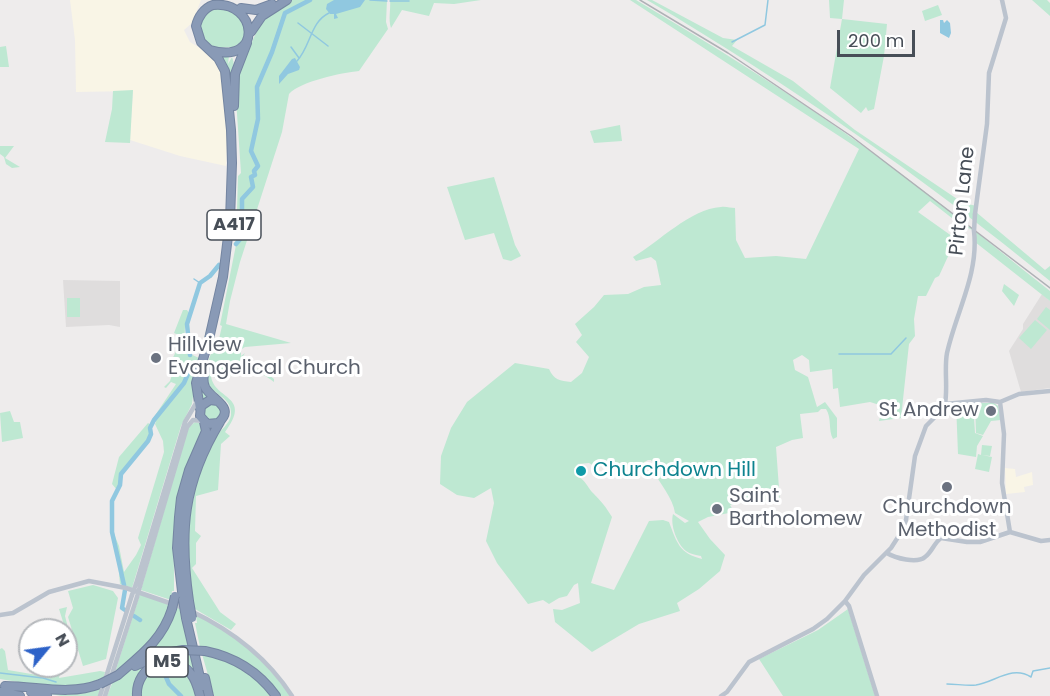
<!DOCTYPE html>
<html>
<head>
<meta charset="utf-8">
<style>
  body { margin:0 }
  #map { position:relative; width:1050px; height:696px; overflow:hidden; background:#eeecec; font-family:Poppins,sans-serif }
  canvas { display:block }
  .north { position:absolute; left:18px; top:618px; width:60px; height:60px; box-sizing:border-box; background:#fff; border:2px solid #b5b8bc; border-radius:50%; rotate:61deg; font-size:16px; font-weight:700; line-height:24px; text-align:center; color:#474e57 }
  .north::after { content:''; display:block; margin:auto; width:21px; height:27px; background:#2d62c8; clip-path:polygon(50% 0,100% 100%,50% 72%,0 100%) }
  .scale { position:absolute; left:837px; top:30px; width:78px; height:27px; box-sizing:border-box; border:3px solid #474e57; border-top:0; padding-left:8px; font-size:18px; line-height:21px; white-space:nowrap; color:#474e57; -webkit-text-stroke:4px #fff; paint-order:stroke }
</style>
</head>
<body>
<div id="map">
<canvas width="1050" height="696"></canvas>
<div class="north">N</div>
<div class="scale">200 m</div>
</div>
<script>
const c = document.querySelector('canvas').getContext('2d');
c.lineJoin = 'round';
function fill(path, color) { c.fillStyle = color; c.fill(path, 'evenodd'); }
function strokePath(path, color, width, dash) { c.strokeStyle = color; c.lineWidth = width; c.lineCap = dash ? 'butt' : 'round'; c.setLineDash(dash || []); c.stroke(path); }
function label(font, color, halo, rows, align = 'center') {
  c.font = font + ' Poppins,sans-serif'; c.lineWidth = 6; c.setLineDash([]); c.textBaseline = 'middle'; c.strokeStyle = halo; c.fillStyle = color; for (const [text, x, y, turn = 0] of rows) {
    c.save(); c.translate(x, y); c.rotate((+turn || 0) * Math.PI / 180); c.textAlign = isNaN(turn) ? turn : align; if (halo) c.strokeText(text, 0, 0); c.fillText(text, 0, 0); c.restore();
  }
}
const commercial = new Path2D(`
  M 70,0 L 201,0 L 192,23 L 184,30 L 190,42 L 206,52 L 221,66 L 228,127 L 226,166 L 180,156 L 130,140 L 133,91 L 76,92 L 75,40 Z
  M 1005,468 L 1015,469 L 1016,477 L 1032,472 L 1033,485 L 1024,487 L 1025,492 L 1006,494 Z`);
const education = new Path2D(`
  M 63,280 L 120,281 L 120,327 L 109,325 L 66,327 Z
  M 1042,294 L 1050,301 L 1050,388 L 1021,392 L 1009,351 L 1023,329 L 1023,324 Z`);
const green = new Path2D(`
  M 292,0 L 387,0 L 386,22 L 388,29 L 359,71 C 341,73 301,81 289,94 L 282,132 L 240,262 L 230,301 L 226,324 L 291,343 L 245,347 L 237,352 L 241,352 L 241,356 L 245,353 L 238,364 C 253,366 262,369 274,379 L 274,382 C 262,373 253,367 238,368 C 232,379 221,381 211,376 C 214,400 253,395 225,432 L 230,436 L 221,444 L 218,490 L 196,496 L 195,531 L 201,536 L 196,543 L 196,564 L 192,568 L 220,612 L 236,624 L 231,630 L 195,609 L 193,603 L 191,603 C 187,558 182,508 200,466 C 204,456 210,445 215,438 C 220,430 230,424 231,415 C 233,394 205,395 205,374 C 206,364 213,349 217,339 L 219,339 L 222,326 L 220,325 L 236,245 L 238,176 L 241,173 L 236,99 L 237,77 L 244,58 L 260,25 L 268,16 Z
  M 390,0 L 481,0 L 454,4 L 434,3 L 429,16 L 402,10 L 391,28 C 388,19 391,9 390,0 Z
  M 630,0 L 636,0 C 712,45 787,91 859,143 C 924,189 987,241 1050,291 L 1050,301 L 975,242 L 974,231 L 957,222 L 930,201 L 918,212 L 956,239 L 939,276 L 935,278 L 926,296 L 918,296 L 914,319 L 915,336 L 909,344 L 901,418 L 879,421 L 883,406 L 870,402 L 840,407 L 838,388 L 833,389 L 832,369 L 810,372 L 809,360 L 802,355 L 793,360 L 795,370 L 808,377 L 817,407 L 825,402 L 837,418 L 837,437 L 833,439 C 828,430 832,418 826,409 L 821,409 L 818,412 L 800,414 L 803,438 L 792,440 L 776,447 L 780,502 L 751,500 L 730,505 L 734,512 L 708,517 L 698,522 L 710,539 L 725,555 L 720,571 L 699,589 L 677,603 L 680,611 L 639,624 L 592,652 L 555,622 L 553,609 L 562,610 L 580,603 L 578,583 L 574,585 L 567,596 L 559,598 L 549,604 L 543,600 L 528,604 L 497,563 L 486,541 L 494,503 L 491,488 L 474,498 L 457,495 L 440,484 L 441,456 L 451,428 L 467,402 L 515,363 L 549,369 C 554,380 560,381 571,382 L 582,373 L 589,357 L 576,342 L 582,335 L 575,324 L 594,307 L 604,295 L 628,294 L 644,287 L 661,285 L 656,261 L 651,257 L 636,261 L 633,257 C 659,242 690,209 721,207 C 725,206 731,208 735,208 L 736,240 L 745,258 L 776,256 L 806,259 L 859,149 ZM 648,460 L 651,460 L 657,467 L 652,469 C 660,484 673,498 675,513 L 689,521 L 685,523 L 673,514 C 670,525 677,544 686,551 C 690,554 696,555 701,556 L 702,559 C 679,553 677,543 669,522 L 663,520 L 649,521 L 614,590 L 591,583 L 612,517 C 606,507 601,501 593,493 C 585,484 587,481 575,475 L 574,469 L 578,464 L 589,463 L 596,467 L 609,466 L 627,472 Z
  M 647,0 L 652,0 L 723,38 L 737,40 L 732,46 L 793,81 L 855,130 L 963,203 L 977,206 L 976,212 L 1045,270 L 1050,266 L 1050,281 C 923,177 789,84 647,0 Z
  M 829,0 L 844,0 L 842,19 L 887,24 L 884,56 L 874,109 L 868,111 L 866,107 L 861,113 L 830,88 L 842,19 L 830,18 Z
  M 1032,0 L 1047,0 L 1050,3 L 1050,16 Z
  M 938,5 L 942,15 L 925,21 L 922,11 Z
  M 227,7 L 247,22 L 243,42 L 233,47 L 213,48 C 201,39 193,17 212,9 C 217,8 222,8 227,7 Z
  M 6,46 L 9,67 L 0,67 L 0,47 Z
  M 220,55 L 229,56 L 228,64 L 232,57 C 237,69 231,81 232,93 C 235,140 239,189 231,236 C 224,283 212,330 202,376 L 203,390 L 208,397 L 201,401 L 198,387 L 228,251 L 231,101 L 228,68 Z
  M 133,90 L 130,143 L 105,142 L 112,109 L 113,91 Z
  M 620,125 L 622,141 L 594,143 L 590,131 Z
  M 0,146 L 14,146 L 5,158 L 20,167 L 12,168 L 6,164 L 4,157 L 0,154 Z
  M 494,177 L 515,245 L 521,256 L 511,261 L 503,259 L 494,233 L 465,240 L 447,187 Z
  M 1004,284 L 1019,295 L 1014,306 L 1002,291 Z
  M 67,298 L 80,298 L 80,317 L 67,317 Z
  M 1046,307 L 1050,310 L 1050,330 L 1037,319 Z
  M 183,310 L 187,310 L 189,313 L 185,326 L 184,351 L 199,358 L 207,327 L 209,328 L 196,373 L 192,404 L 181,426 L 132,588 L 120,584 L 118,563 L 110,529 L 112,529 L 119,546 L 124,572 L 136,555 L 141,545 L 138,538 L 164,452 L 163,441 L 155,424 L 156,422 L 152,420 L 176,384 L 171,382 L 166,388 L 164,387 L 170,381 L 174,369 L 169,366 L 177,349 L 182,350 L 183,340 L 181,336 L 174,333 Z
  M 1035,320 L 1047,330 L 1031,349 L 1019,338 Z
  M 208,403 L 217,404 L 221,411 L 219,419 L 211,422 L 204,418 L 203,410 Z
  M 956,403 L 973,403 L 975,433 L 983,436 L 977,446 L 976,457 L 958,454 Z
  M 975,403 L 994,403 L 998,406 L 1001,420 L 991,421 L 983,435 L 976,433 Z
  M 10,411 L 14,422 L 20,422 L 23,438 L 2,442 L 0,413 Z
  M 195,422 L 202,424 L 203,429 C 195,449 185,469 180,490 C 170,522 175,558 174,591 L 172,591 L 171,600 L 141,590 L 188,428 Z
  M 148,423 L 151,425 L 151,434 L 148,441 L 121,474 L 117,490 L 112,484 L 119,457 Z
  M 982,445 L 992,446 L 990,456 L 982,455 L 992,457 L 989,472 L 975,469 L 978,454 L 981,455 Z
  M 93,585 L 113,591 L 118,598 L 106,659 L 83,666 L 68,617 L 73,608 L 68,591 Z
  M 140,594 L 170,604 C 162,634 142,656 115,672 Z
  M 175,606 L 181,608 L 190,647 L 141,660 Z
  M 67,607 L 65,616 L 76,659 L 66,662 L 66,630 L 58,630 L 65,628 L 59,609 Z
  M 848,609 L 875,696 L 783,696 L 759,659 L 818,630 Z
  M 196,615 C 235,633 266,661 290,696 L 279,696 L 236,657 L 224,652 L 200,647 L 195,623 L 197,623 Z
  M 2,648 L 5,651 L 8,670 L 43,676 L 44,666 L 62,666 L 59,678 L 100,671 L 105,672 L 104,677 C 71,693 36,685 0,679 L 0,649 Z
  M 174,653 L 191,653 L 201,696 L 181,663 L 148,666 L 136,696 L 107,696 L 113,681 L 143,663 Z
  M 202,654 L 216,655 L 252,674 L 273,696 L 214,696 Z
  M 165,664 C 186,668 190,676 197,696 L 139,696 C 140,677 148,671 165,664 Z
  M 101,687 L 98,696 L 61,696 L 51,694 L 82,693 Z`);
const water = new Path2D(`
  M 334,0 L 365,0 L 360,7 L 336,14 L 338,18 L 334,19 L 334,14 L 330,14 L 326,9 L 327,4 Z
  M 940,20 L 943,20 L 944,23 L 947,20 L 950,23 L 951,33 L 949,38 L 940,33 Z
  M 295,58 L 300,67 L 299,70 L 288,74 L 279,84 L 279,76 L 292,59 Z`);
const stream = new Path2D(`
  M 370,0 L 387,1
  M 390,1 L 409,1
  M 298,23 L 328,46
  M 732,42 L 765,25 L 768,0
  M 291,47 L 299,58
  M 297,61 C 311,46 310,22 329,13
  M 194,279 L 200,283
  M 839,354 L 891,354 L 906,338
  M 0,673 L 43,678 L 56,682
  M 947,684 C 956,684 967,686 976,685 C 995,682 1012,665 1031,677 L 1033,671 L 1050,668`);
const river = new Path2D(`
  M 236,244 L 242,237 L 242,199 L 253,187 L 251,177 L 255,175 L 254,171 L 258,166 L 251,151 L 258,119 L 257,87 L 272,52 L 285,13 L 310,0
  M 190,355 L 187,324 L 200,283 L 210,276 L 219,265
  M 124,585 L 112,532 L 112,501 L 120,485 L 121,474 L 148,441 L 151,434 L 150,428 L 154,420 L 184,383 L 190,369
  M 125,610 L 122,608 L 125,590
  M 134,616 L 140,620
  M 166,677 L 169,684 L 181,696`);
const secondary = new Path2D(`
  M 975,214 L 987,124 L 989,73 L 1006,18 L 1002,0
  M 1000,402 L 1004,434 L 1002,483 L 1010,532
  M 945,404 L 986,400 L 1000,402 L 1019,394 L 1050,391
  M 1010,532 L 1041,541 L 1050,540
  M 887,553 C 895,558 917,564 925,557 C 932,552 934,543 941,538 L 967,542 L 980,542 L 1010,532
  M 136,584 L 185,422 L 198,400
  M 140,586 L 187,427 L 193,420 L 203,421
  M 845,601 L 849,606 L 877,696
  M 191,611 C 233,631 267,657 292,696
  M 0,615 L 13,613 L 49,592 L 89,581 L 126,588 L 184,608
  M 100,696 L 132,595
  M 105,696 L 137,597
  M 721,696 L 727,692 L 749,662 L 813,629 L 827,619 L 845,601 L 864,575 L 891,548 L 900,534 L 906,520 L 915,456 L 926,426 L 943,409 L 945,404 C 948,387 944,369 947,353 C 956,312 979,274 974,231`);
const highway = new Path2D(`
  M 241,8 L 256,10 L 272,4
  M 251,32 L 262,16 L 287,0
  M 234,106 L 235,74 L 247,43
  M 206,367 C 204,374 202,380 205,387 C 211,400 237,407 218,423 L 207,424 L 200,416 L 201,406 L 210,400 L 218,401
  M 200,409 L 196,383 L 209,339 L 223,277 L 230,220 L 232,163 L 231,130 L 225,71 L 218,58 L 201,42 L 196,26 C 198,17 204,8 213,5 C 258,0 264,66 210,50
  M 183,600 L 177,548 L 179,517 L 181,498 L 189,470 L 206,431 L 204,422
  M 189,601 C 179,532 183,483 220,422
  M 186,618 L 202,686
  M 205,651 C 235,657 258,671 276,696
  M 135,666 L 161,654 L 183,650
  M 118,675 C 141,655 162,640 172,609
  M 205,678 L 209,696
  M 5,686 C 38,686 68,696 100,684
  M 0,692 L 20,696
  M 31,692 L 47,696
  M 137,696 C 135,666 172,648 191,674 C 196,680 198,688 200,696`);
const rail = new Path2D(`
  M 640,0 L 728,53 L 851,136 L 1050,288`);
const secondaryBridge = new Path2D(`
  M 974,231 L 975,214
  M 132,595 L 136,584
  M 137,597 L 140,586`);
const highwayBridge = new Path2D(`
  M 183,600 L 186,618
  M 189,601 L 192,618
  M 172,609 L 175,596
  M 183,650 L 205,651
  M 100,684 L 118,675`);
const markers = [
  [156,358,6,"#6b7280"],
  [991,411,6,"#6b7280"],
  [581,471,6,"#0f9aa8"],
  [947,487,6,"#6b7280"],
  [717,509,6,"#6b7280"]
];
const shields = [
  [234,225,54],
  [167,662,42]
];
const shieldNames = [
  ["A417",234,225],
  ["M5",167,662]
];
const streetNames = [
  ["Pirton Lane",963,201,-84]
];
const worshipNames = [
  ["Hillview",168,346],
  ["Evangelical Church",168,369],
  ["St Andrew",979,411,"right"],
  ["Saint",729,497],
  ["Bartholomew",729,520],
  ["Churchdown",947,508,"center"],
  ["Methodist",947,531,"center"]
];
const cultureNames = [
  ["Churchdown Hill",593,471]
];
fill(commercial, '#f9f5e6');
fill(education, '#dfdddd');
fill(green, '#bee8d2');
fill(water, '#90c8e0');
strokePath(stream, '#90c8e0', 1.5);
strokePath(river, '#90c8e0', 4.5);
strokePath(highway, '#7485a1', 10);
strokePath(secondary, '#bbc3ce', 4.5);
strokePath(highway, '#899ab6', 8);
strokePath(rail, '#afb1b6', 1.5);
strokePath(highwayBridge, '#7485a1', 10, []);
strokePath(secondaryBridge, '#bbc3ce', 4.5);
strokePath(highwayBridge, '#899ab6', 8);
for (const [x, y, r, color] of markers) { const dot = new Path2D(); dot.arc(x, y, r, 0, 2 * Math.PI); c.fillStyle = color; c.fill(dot); strokePath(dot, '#fff', 2); }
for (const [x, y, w] of shields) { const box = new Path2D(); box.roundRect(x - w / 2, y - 15, w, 30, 4.5); c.fillStyle = '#fff'; c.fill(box); strokePath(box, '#474e57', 1.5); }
label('bold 18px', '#474e57', null, shieldNames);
label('20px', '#474e57', '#fff', streetNames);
label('20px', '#5b616d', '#fff', worshipNames, 'left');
label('20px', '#0d838f', '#fff', cultureNames, 'left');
</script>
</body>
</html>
